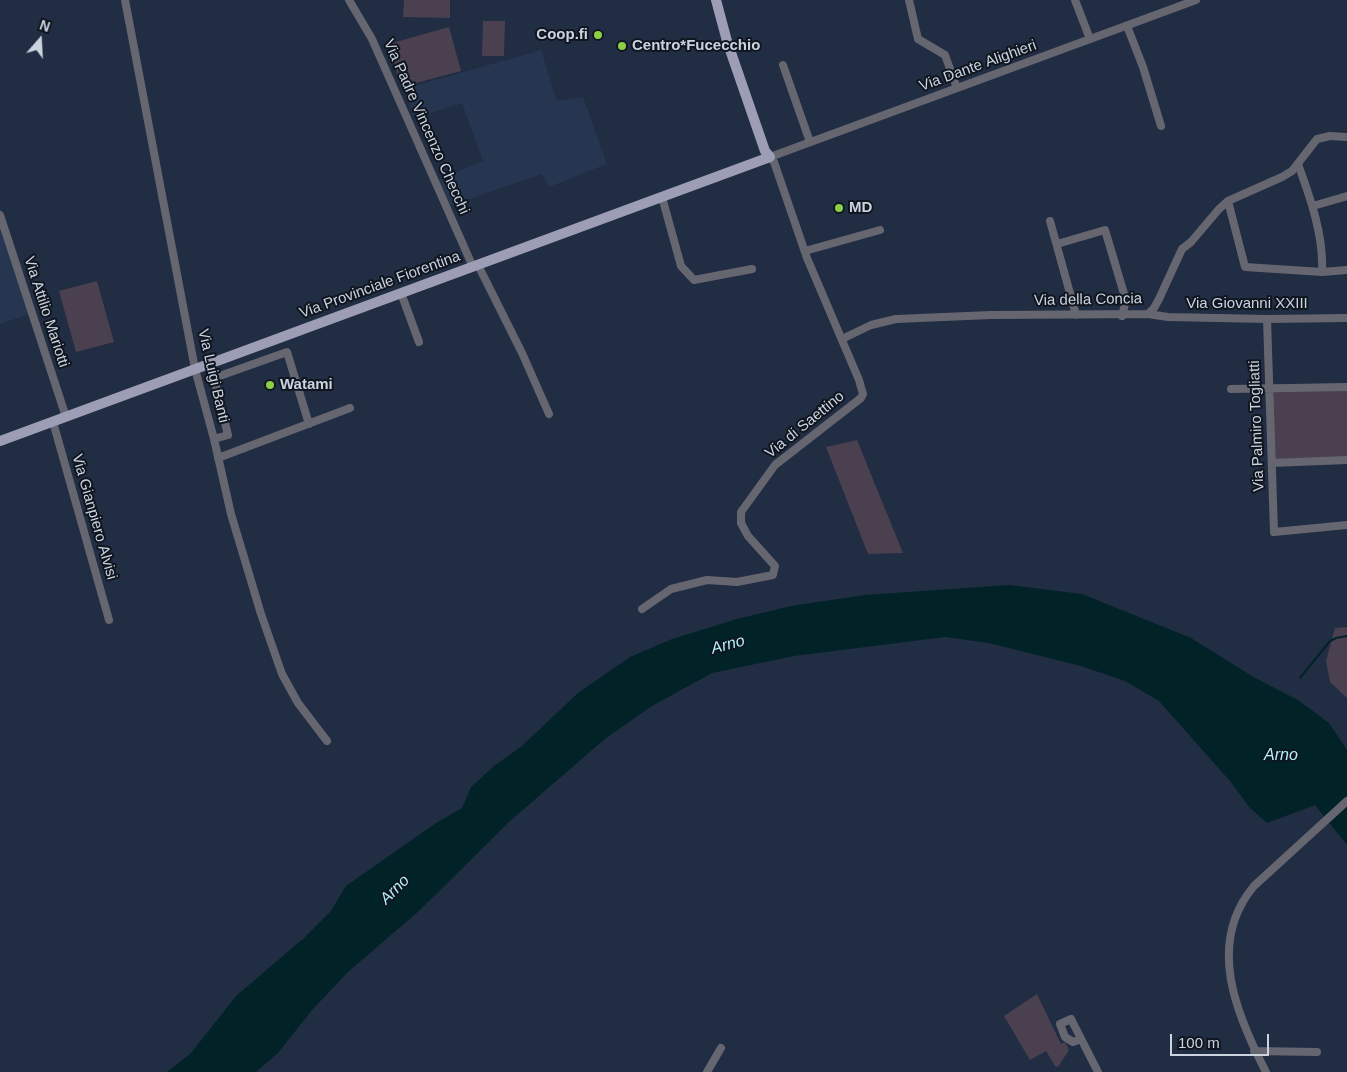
<!DOCTYPE html>
<html>
<head>
<meta charset="utf-8">
<style>
  body { margin:0 }
  #map { position:relative; width:1347px; height:1072px; overflow:hidden; background:#212d42; font-family:Helvetica,sans-serif }
  canvas { display:block }
  .north { position:absolute; left:15px; top:15px; width:50px; height:50px; -webkit-text-stroke:4px #10161f; paint-order:stroke; rotate:19deg; font-size:14px; font-weight:700; line-height:20px; text-align:center; color:#cbd3e0 }
  .north::after { content:''; display:block; margin:auto; width:18px; height:22px; background:#cbd3e0; clip-path:polygon(50% 0,100% 100%,50% 72%,0 100%) }
  .scale { position:absolute; left:1170px; top:1034px; width:99px; height:22px; box-sizing:border-box; border:2px solid #cbd3e0; border-top:0; padding-left:6px; font-size:15px; line-height:18px; white-space:nowrap; color:#cbd3e0; -webkit-text-stroke:4px #10161f; paint-order:stroke }
</style>
</head>
<body>
<div id="map">
<canvas width="1347" height="1072"></canvas>
<div class="north">N</div>
<div class="scale">100 m</div>
</div>
<script>
const c = document.querySelector('canvas').getContext('2d');
c.lineJoin = 'round';
function fill(path, color) { c.fillStyle = color; c.fill(path, 'evenodd'); }
function strokePath(path, color, width, dash) { c.strokeStyle = color; c.lineWidth = width; c.lineCap = dash ? 'butt' : 'round'; c.setLineDash(dash || []); c.stroke(path); }
function label(font, color, halo, rows, align = 'center') {
  c.font = font + ' Helvetica,sans-serif'; c.lineWidth = 4; c.setLineDash([]); c.textBaseline = 'middle'; c.strokeStyle = halo; c.fillStyle = color; for (const [text, x, y, turn = 0] of rows) {
    c.save(); c.translate(x, y); c.rotate((+turn || 0) * Math.PI / 180); c.textAlign = isNaN(turn) ? turn : align; if (halo) c.strokeText(text, 0, 0); c.fillText(text, 0, 0); c.restore();
  }
}
const built = new Path2D(`
  M 541,50 L 557,101 L 583,97 L 607,164 L 549,187 L 542,174 L 446,207 L 435,181 L 483,161 L 462,103 L 415,118 L 404,89 Z
  M 0,206 L 35,312 L 0,324 Z`);
const green = new Path2D(`
  M 404,0 L 450,0 L 450,18 L 403,17 Z
  M 483,21 L 505,21 L 504,56 L 482,56 Z
  M 449,27 L 461,71 L 401,87 L 389,44 Z
  M 97,281 L 114,342 L 76,352 L 59,291 Z
  M 1347,387 L 1347,460 L 1272,463 L 1270,388 Z
  M 857,440 L 903,553 L 868,554 L 826,447 Z
  M 1347,627 L 1347,698 L 1330,682 L 1326,661 L 1335,628 Z
  M 1037,994 L 1061,1044 L 1065,1042 L 1069,1050 L 1058,1067 L 1055,1066 L 1046,1051 L 1030,1060 L 1004,1016 Z`);
const water = new Path2D(`
  M 1009,585 L 1082,594 L 1191,638 L 1255,678 L 1298,700 L 1329,723 L 1347,750 L 1347,845 L 1315,805 L 1267,823 L 1250,808 L 1230,781 L 1159,701 L 1125,681 L 1081,666 L 989,643 L 945,637 L 794,656 L 712,673 L 652,706 L 606,738 L 510,821 L 420,910 L 348,972 L 312,1010 L 278,1053 L 256,1072 L 167,1072 L 191,1053 L 236,996 L 304,938 L 331,911 L 346,886 L 436,823 L 462,808 L 471,787 L 494,766 L 522,746 L 578,693 L 630,657 L 672,639 L 737,619 L 791,606 L 865,595 Z`);
const stream = new Path2D(`
  M 1300,678 L 1330,641 L 1336,638 L 1347,636`);
const minor = new Path2D(`
  M 125,0 L 195,369 L 214,439 L 231,514 L 261,614 L 282,674 L 298,703 L 327,741
  M 349,0 L 372,39 L 473,267
  M 909,0 L 918,39 L 945,55 L 957,88
  M 1075,0 L 1090,39
  M 1127,26 L 1143,67 L 1161,126
  M 783,65 L 810,142
  M 1298,164 C 1310,197 1324,236 1322,272
  M 662,197 L 681,266 L 694,280 L 752,269
  M 1228,201 L 1245,267 L 1322,272 L 1347,270
  M 1313,206 L 1347,196
  M 0,215 L 66,417
  M 1050,221 L 1076,315
  M 1057,244 L 1105,230 L 1125,297 L 1125,304 L 1122,316
  M 805,251 L 880,230
  M 478,265 L 522,353 L 549,414
  M 401,293 L 419,342
  M 1148,314 L 1154,308 L 1159,299 L 1182,249 L 1191,242 L 1219,209 L 1228,201 L 1282,177 L 1292,171 L 1317,139 L 1330,136 L 1347,137
  M 1267,319 L 1274,532 L 1347,525
  M 842,339 L 871,325 L 896,319 L 991,315 L 1148,314 L 1168,317 L 1267,319 L 1347,318
  M 1231,389 L 1347,387
  M 53,422 L 109,620
  M 214,439 L 228,435 L 214,378 L 287,352 L 309,424
  M 218,458 L 350,408
  M 1272,463 L 1347,460
  M 642,609 L 671,589 L 707,580 L 737,582 L 773,575 L 775,566 L 748,536 L 741,523 L 741,512 L 775,465 L 861,398 L 863,394 L 859,380 L 807,258 L 774,162 L 770,157 L 1196,0
  M 1081,1039 L 1073,1042 L 1065,1037 L 1060,1024 L 1071,1019 L 1098,1072
  M 1254,1051 L 1317,1052
  M 707,1072 L 721,1048
  M 1266,1072 C 1236,1014 1206,943 1254,886 L 1347,801`);
const major = new Path2D(`
  M 0,441 L 770,157 L 765,151 L 727,41 L 716,0`);
const markers = [
  [598,35,5,"#8cce45"],
  [622,46,5,"#8cce45"],
  [839,208,5,"#8cce45"],
  [270,385,5,"#8cce45"]
];
const poiNames = [
  ["Coop.fi",588,35,"right"],
  ["Centro*Fucecchio",632,46],
  ["MD",849,208],
  ["Watami",280,385]
];
const streetNames = [
  ["Via Dante Alighieri",978,66,-20],
  ["Via Padre Vincenzo Checchi",426,127,66],
  ["Via Provinciale Fiorentina",380,285,-20],
  ["Via della Concia",1088,300,-1],
  ["Via Giovanni XXIII",1247,304],
  ["Via Attilio Mariotti",46,312,72],
  ["Via Luigi Banti",213,376,77],
  ["Via di Saettino",805,425,-39],
  ["Via Palmiro Togliatti",1257,426,-92],
  ["Via Gianpiero Alvisi",94,517,74]
];
const waterNames = [
  ["Arno",728,645,-15],
  ["Arno",1281,756],
  ["Arno",395,890,-45]
];
fill(built, '#263650');
fill(green, '#4a4050');
fill(water, '#012328');
strokePath(stream, '#012328', 2);
strokePath(minor, '#666671', 8);
strokePath(major, '#9d9db5', 10);
for (const [x, y, r, color] of markers) { const dot = new Path2D(); dot.arc(x, y, r, 0, 2 * Math.PI); c.fillStyle = color; c.fill(dot); strokePath(dot, '#10161f', 2); }
label('bold 15px', '#cbd3e0', '#10161f', poiNames, 'left');
label('15px', '#cbd3e0', '#10161f', streetNames);
label('italic 16px', '#b2f0fa', '#10161f', waterNames);
</script>
</body>
</html>
